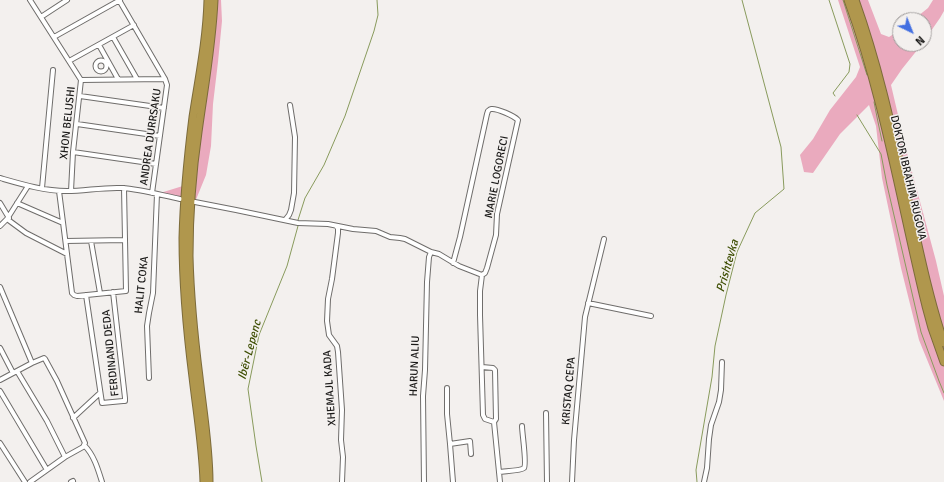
<!DOCTYPE html>
<html>
<head>
<meta charset="utf-8">
<style>
  body { margin:0 }
  #map { position:relative; width:944px; height:482px; overflow:hidden; background:#f3f0ee; font-family:Signika,sans-serif }
  canvas { display:block }
  .north { position:absolute; left:892px; top:12px; width:40px; height:40px; box-sizing:border-box; background:#f3f0ee; border:1px solid #9d9a99; border-radius:50%; rotate:137deg; font-size:11px; font-weight:700; line-height:16px; text-align:center; color:#1b1a19 }
  .north::after { content:''; display:block; margin:auto; width:14px; height:18px; background:#436fe1; clip-path:polygon(50% 0,100% 100%,50% 72%,0 100%) }
</style>
</head>
<body>
<div id="map">
<canvas width="944" height="482"></canvas>
<div class="north">N</div>
</div>
<script>
const c = document.querySelector('canvas').getContext('2d');
c.lineJoin = 'round';
function fill(path, color) { c.fillStyle = color; c.fill(path, 'evenodd'); }
function strokePath(path, color, width, dash) { c.strokeStyle = color; c.lineWidth = width; c.lineCap = dash ? 'butt' : 'round'; c.setLineDash(dash || []); c.stroke(path); }
function label(font, color, halo, rows, align = 'center') {
  c.font = font + ' Signika,sans-serif'; c.lineWidth = 3; c.setLineDash([]); c.textBaseline = 'middle'; c.strokeStyle = halo; c.fillStyle = color; for (const [text, x, y, turn = 0] of rows) {
    c.save(); c.translate(x, y); c.rotate((+turn || 0) * Math.PI / 180); c.textAlign = isNaN(turn) ? turn : align; if (halo) c.strokeText(text, 0, 0); c.fillText(text, 0, 0); c.restore();
  }
}
const green = new Path2D(`
  M 208,0 L 221,0 L 222,21 L 218,62 L 213,104 L 211,146 L 206,175 L 195,202 L 157,194 L 186,185 Z
  M 838,0 L 868,0 L 881,34 L 889,37 L 900,30 L 900,44 L 922,44 L 902,69 L 891,85 L 907,153 L 936,261 L 944,296 L 944,401 L 919,340 L 901,268 L 882,178 L 876,126 L 869,105 L 840,134 L 813,173 L 804,172 L 800,155 L 813,139 L 830,110 L 856,77 L 860,67 Z
  M 933,0 L 944,0 L 944,11 L 940,18 L 924,41 L 924,20 L 913,20 L 928,8 Z`);
const stream = new Path2D(`
  M 829,0 L 850,64 L 849,72 L 833,93 L 835,96
  M 843,0 L 867,75
  M 874,102 L 878,122 L 882,141
  M 857,115 L 881,154 L 887,185 L 921,332 L 939,381 L 944,393
  M 298,220 L 305,198 L 324,165 L 345,116 L 374,31 L 378,15 L 377,0
  M 262,482 L 256,446 L 248,389 L 259,335 L 287,266 L 298,226
  M 697,482 L 696,470 L 712,377 L 715,346 L 726,295 L 737,252 L 755,213 L 784,189 L 781,147 L 742,0`);
const street = new Path2D(`
  M 30,0 L 81,80 L 73,152 L 71,191
  M 119,0 L 165,79 L 167,85 L 152,193
  M 41,17 L 67,0
  M 54,37 L 120,0
  M 113,37 L 137,79
  M 99,45 L 118,79
  M95.5 66a5.5 5.5 0 1 1 11 0a5.5 5.5 0 1 1-11 0Z
  M 69,61 L 134,25
  M 81,80 L 165,79
  M 80,96 L 164,108
  M 77,124 L 160,136
  M 73,152 L 156,164
  M 0,178 C 21,184 44,191 67,191 C 85,191 103,187 122,188 C 140,189 161,195 180,199
  M 42,188 L 53,70
  M 59,191 L 72,293 L 74,295 L 77,296 L 126,291 L 124,188
  M 195,202 L 236,210 L 298,223 L 328,224 L 353,229 L 376,231 L 390,237 L 400,238 L 405,239 L 431,252 L 439,254 L 459,266 L 482,275
  M 0,203 L 9,218
  M 17,203 L 63,223
  M 7,219 L 26,233 L 67,254
  M 285,220 L 289,215 L 291,210 L 294,193 L 295,137 L 290,105
  M 0,226 L 7,219 L 28,186
  M 336,226 L 338,228 L 338,233 L 332,279 L 328,299 L 327,321 L 329,335 L 337,346 L 338,352 L 342,410 L 341,440 L 343,457 L 342,482
  M 66,241 L 125,240
  M 91,241 L 100,293
  M 453,263 L 460,237 L 487,114 L 488,111 C 489,110 490,109 491,109 C 497,108 514,116 518,120 L 497,214 L 496,235 L 487,268 L 485,273 L 482,275 L 480,291 L 480,315 L 483,415 L 485,419 L 494,422
  M 0,287 L 32,363
  M 86,295 L 102,403 L 123,401 L 125,401 L 125,398 L 113,292
  M 588,303 L 651,316
  M 0,348 L 13,373
  M 482,367 L 493,368 L 495,370 L 496,419 L 494,422 L 500,482
  M 17,371 L 47,421 L 65,457
  M 149,378 L 147,326 L 149,313 L 153,293 L 157,194
  M 0,380 L 32,363 L 44,358 L 45,359 L 57,381 L 85,443 L 83,447 L 65,457 L 30,482
  M 447,388 L 447,414 L 450,444
  M 0,391 L 47,470
  M 546,413 L 547,482
  M 73,418 L 100,393
  M 0,443 L 25,482
  M 84,445 C 94,455 98,469 102,482
  M 499,472 C 504,471 521,471 524,468 C 527,464 522,433 522,426
  M 71,482 L 73,481
  M 424,482 L 423,396 L 425,370 L 427,282 L 429,257 L 431,252
  M 453,482 L 450,444 L 470,441 L 471,454
  M 572,482 L 574,440 L 585,317 L 604,239
  M 704,482 L 707,468 L 709,439 L 711,425 L 719,402 L 721,390 L 722,362`);
const highway = new Path2D(`
  M 848,0 C 884,99 901,204 926,306 L 932,328 L 944,362
  M 855,0 C 877,61 891,124 905,187 C 917,239 927,292 944,343
  M 204,482 C 203,447 197,412 193,377 C 187,330 183,284 183,238 C 184,197 188,157 193,117 C 199,78 207,39 208,0
  M 209,482 C 209,447 203,412 199,377 C 194,337 190,296 189,256 C 189,215 192,173 198,132 C 204,88 212,45 214,0`);
const streetNames = [
  ["XHON BELUSHI",68,123,-84],
  ["ANDREA DURRSAKU",151,137,-82],
  ["MARIE LOGORECI",497,177,-79],
  ["DOKTOR IBRAHIM RUGOVA",908,178,77],
  ["HALIT COKA",142,285,-84],
  ["FERDINAND DEDA",111,353,-96],
  ["HARUN ALIU",415,366,-88],
  ["XHEMAJL KADA",330,388,-94],
  ["KRISTAQ CEPA",569,391,-85]
];
const waterNames = [
  ["Prishtevka",728,266,-74],
  ["Ibër-Lepenc",250,350,-75]
];
fill(green, '#eaaabe');
strokePath(stream, '#889a5c', 1);
strokePath(street, '#6f6d6b', 6);
strokePath(highway, '#7c6b3b', 9);
strokePath(street, '#fff', 4);
strokePath(highway, '#b0974d', 7);
label('11px', '#1b1a19', '#f3f0ee', streetNames);
label('italic 12px', '#3e4e03', '#f3f0ee', waterNames);
</script>
</body>
</html>
